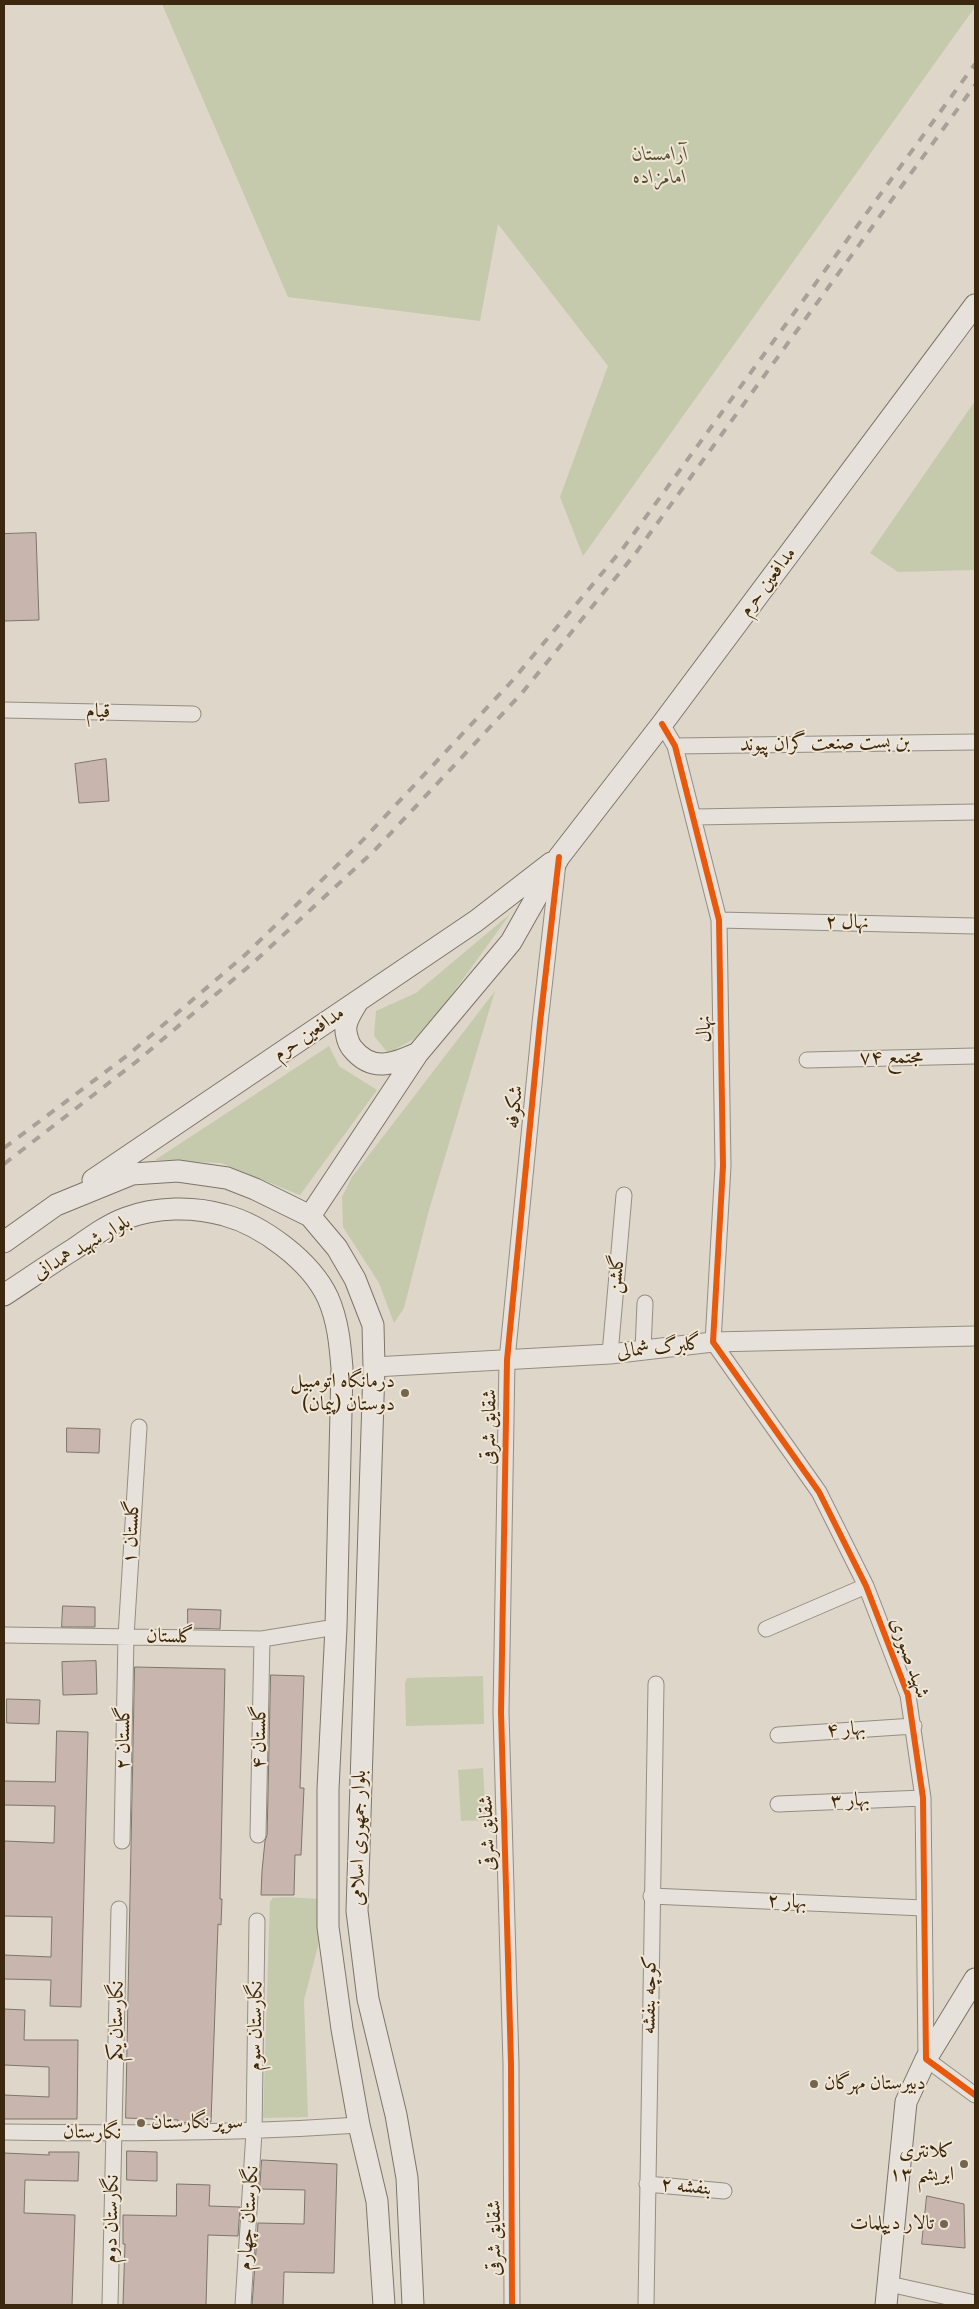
<!DOCTYPE html>
<html>
<head>
<meta charset="utf-8">
<style>
  body { margin:0 }
  #map { position:relative; width:979px; height:2309px; overflow:hidden; background:#ded6c8; font-family:"Gentium Book Plus",serif }
  canvas { display:block }
  .frame { position:absolute; inset:0; border:5px solid #3b280e; pointer-events:none }
</style>
</head>
<body>
<div id="map">
<canvas width="979" height="2309"></canvas>
<div class="frame"></div>
</div>
<script>
const c = document.querySelector('canvas').getContext('2d');
c.lineJoin = 'round';
function fill(path, color) { c.fillStyle = color; c.fill(path, 'evenodd'); }
function strokePath(path, color, width, dash) { c.strokeStyle = color; c.lineWidth = width; c.lineCap = dash ? 'butt' : 'round'; c.setLineDash(dash || []); c.stroke(path); }
function label(font, color, halo, rows, align = 'center') {
  c.font = font + ' "Gentium Book Plus",Amiri,serif'; c.lineWidth = 4; c.setLineDash([]); c.textBaseline = 'middle'; c.strokeStyle = halo; c.fillStyle = color; for (const [text, x, y, turn = 0] of rows) {
    c.save(); c.translate(x, y); c.rotate((+turn || 0) * Math.PI / 180); c.textAlign = isNaN(turn) ? turn : align; if (halo) c.strokeText(text, 0, 0); c.fillText(text, 0, 0); c.restore();
  }
}
const green = new Path2D(`
  M 162,4 L 975,4 L 975,7 L 583,556 L 560,497 L 608,366 L 498,224 L 480,321 L 288,297 Z
  M 975,401 L 975,570 L 898,572 L 870,553 Z
  M 510,914 L 445,1004 L 414,1039 L 388,1053 L 374,1036 L 376,1011 L 416,993 Z
  M 495,991 L 429,1210 L 404,1308 L 394,1323 L 379,1283 L 343,1227 L 342,1197 L 352,1177 Z
  M 329,1046 L 339,1066 L 377,1090 L 300,1195 L 221,1163 L 155,1160 Z
  M 483,1676 L 484,1724 L 406,1726 L 405,1683 L 407,1678 Z
  M 483,1768 L 486,1820 L 461,1821 L 458,1770 Z
  M 285,1897 L 321,1899 L 319,1942 L 304,2000 L 308,2117 L 263,2118 L 270,1901 L 272,1900 L 272,1898 Z`);
const building = new Path2D(`
  M 36,533 L 39,620 L 4,621 L 4,534 Z
  M 106,759 L 109,801 L 79,803 L 75,764 Z
  M 67,1428 L 100,1429 L 99,1453 L 67,1452 Z
  M 63,1606 L 95,1607 L 95,1627 L 62,1627 Z
  M 188,1609 L 221,1610 L 220,1629 L 188,1628 Z
  M 96,1661 L 97,1694 L 63,1695 L 62,1662 Z
  M 135,1667 L 225,1669 L 220,1899 L 222,1899 L 221,1925 L 218,1924 L 211,2122 L 178,2123 L 178,2120 L 126,2118 Z
  M 271,1675 L 304,1676 L 300,1788 L 304,1788 L 301,1855 L 295,1855 L 294,1895 L 261,1895 L 262,1871 L 265,1841 L 267,1835 Z
  M 7,1699 L 40,1700 L 39,1724 L 7,1723 Z
  M 57,1731 L 88,1732 L 81,2007 L 50,2006 L 51,1980 L 4,1979 L 4,1955 L 51,1957 L 52,1917 L 4,1916 L 4,1841 L 54,1843 L 55,1806 L 4,1805 L 4,1781 L 55,1782 Z
  M 4,2009 L 25,2010 L 24,2040 L 78,2040 L 77,2119 L 4,2119 L 4,2095 L 49,2097 L 49,2067 L 4,2065 Z
  M 127,2151 L 157,2152 L 157,2181 L 127,2180 Z
  M 49,2152 L 79,2152 L 78,2181 L 25,2180 L 24,2213 L 75,2215 L 72,2305 L 4,2305 L 4,2153 L 49,2155 Z
  M 262,2160 L 337,2164 L 334,2273 L 284,2272 L 283,2305 L 252,2305 L 258,2223 L 304,2224 L 305,2190 L 260,2189 Z
  M 177,2184 L 210,2185 L 209,2206 L 240,2207 L 238,2236 L 208,2235 L 206,2305 L 123,2305 L 125,2244 L 123,2244 L 123,2215 L 176,2216 Z
  M 927,2196 L 964,2204 L 965,2248 L 922,2244 Z`);
const minor = new Path2D(`
  M 4,710 L 193,714
  M 662,724 L 675,746 L 719,920 L 723,1166 L 713,1342 L 819,1492 L 866,1586 L 908,1695 L 923,1798 L 926,2059 L 975,2095
  M 675,746 L 975,742
  M 695,817 L 975,812
  M 719,920 L 975,926
  M 807,1060 L 975,1056
  M 643,1350 L 645,1303
  M 610,1354 L 624,1195
  M 766,1629 L 866,1586
  M 4,1635 L 262,1639 L 336,1627
  M 778,1735 L 914,1726
  M 778,1804 L 923,1798
  M 258,1835 L 262,1639
  M 122,1841 L 126,1636 L 139,1427
  M 651,1896 L 923,1908
  M 4,2132 C 123,2134 241,2133 359,2125
  M 647,2184 L 724,2191
  M 889,2284 L 975,2303
  M 110,2305 L 119,1909
  M 243,2305 L 254,2132 L 257,1921
  M 512,2305 L 511,2064 L 501,1712 L 507,1360 L 540,1023 L 558,863
  M 646,2305 L 656,1684`);
const tertiary = new Path2D(`
  M 374,1367 L 610,1354 L 713,1342 L 975,1336`);
const secondary = new Path2D(`
  M 358,1001 C 354,1008 347,1018 346,1026 C 345,1032 348,1043 352,1048 C 372,1073 393,1064 418,1053
  M 93,1180 L 476,921 L 551,863
  M 310,1216 L 418,1053 L 511,942 L 559,857 L 662,724 L 975,305
  M 4,1242 L 56,1205 L 132,1174 L 178,1171 L 227,1178 L 255,1189 L 310,1216 L 337,1248 L 355,1279 L 373,1325 L 374,1367 L 357,1911 L 368,1999 L 396,2115 L 407,2178 L 413,2305
  M 4,1295 C 27,1280 50,1264 74,1249 C 90,1238 107,1225 126,1218 C 156,1207 193,1206 224,1215 C 262,1225 311,1261 328,1298 C 338,1321 340,1344 342,1368 L 336,1627 L 328,1789 L 328,1927 L 342,2029 L 359,2125 L 377,2201 L 384,2305
  M 886,2305 L 906,2102 L 926,2059 L 975,1979`);
const rail = new Path2D(`
  M 4,1148 L 128,1055 L 245,955 L 361,842 L 512,681 L 624,547 L 975,64
  M 4,1164 L 136,1062 L 254,962 L 374,851 L 522,693 L 635,554 L 975,85`);
const cycleway = new Path2D(`
  M 662,724 L 675,746 L 719,920 L 723,1166 L 713,1342 L 819,1492 L 866,1586 L 908,1695 L 923,1798 L 926,2059 L 975,2095
  M 512,2305 L 511,2064 L 501,1712 L 507,1360 L 540,1023 L 559,857`);
const markers = [
  [405,1393,5,"#74654f"],
  [814,2084,5,"#74654f"],
  [141,2123,5,"#74654f"],
  [964,2164,5,"#74654f"],
  [944,2224,5,"#74654f"]
];
const parkNames = [
  ["آرامستان",660,155],
  ["امامزاده",660,178]
];
const streetNames = [
  ["مدافعین حرم",768,582,-53],
  ["قیام",98,712,1],
  ["بن بست صنعت گران پیوند",825,744,-1],
  ["نهال ۲",847,923,1],
  ["نهال",705,1029,-91],
  ["مدافعین حرم",309,1034,-34],
  ["مجتمع ۷۴",891,1058,-1],
  ["شکوفه",515,1107,-84],
  ["بلوار شهید همدانی",82,1248,-30],
  ["گلشن",617,1274,-85],
  ["گلبرگ شمالی",659,1348,-6],
  ["شقایق شرقی",490,1427,-89],
  ["گلستان ۱",132,1532,-87],
  ["گلستان",170,1637,1],
  ["شهید صبوری",909,1658,71],
  ["بهار ۴",846,1730,-3],
  ["گلستان ۴",260,1737,-89],
  ["گلستان ۲",124,1738,-89],
  ["بهار ۳",850,1801,-2],
  ["شقایق شرقی",488,1833,-92],
  ["بلوار جمهوری اسلامی",359,1838,-89],
  ["بهار ۲",787,1902,3],
  ["کوچه بنفشه",650,1995,-89],
  ["نگارستان یکم",117,2021,-89],
  ["نگارستان سوم",256,2026,-89],
  ["نگارستان",92,2133,1],
  ["بنفشه ۲",686,2187,5],
  ["نگارستان چهارم",249,2218,-86],
  ["نگارستان دوم",112,2219,-89],
  ["شقایق شرقی",495,2238,-90]
];
const poiNames = [
  ["درمانگاه اتومبیل",395,1382],
  ["دوستان (پیمان)",395,1405],
  ["دبیرستان مهرگان",824,2084,"left"],
  ["سوپر نگارستان",151,2123,"left"],
  ["کلانتری",954,2152],
  ["۱۳ ابریشم",954,2175],
  ["تالار دیپلمات",934,2224]
];
fill(green, '#c5caac');
fill(building, '#c8b6ae');
strokePath(building, '#7c756a', 1);
strokePath(minor, '#948d82', 17);
strokePath(tertiary, '#948d82', 21);
strokePath(secondary, '#7c756a', 23);
strokePath(minor, '#e6e2db', 15);
strokePath(tertiary, '#e6e2db', 19);
strokePath(secondary, '#e6e2db', 21);
strokePath(rail, '#a7a198', 4, [9, 9]);
strokePath(cycleway, '#e8590c', 6);
for (const [x, y, r, color] of markers) { const dot = new Path2D(); dot.arc(x, y, r, 0, 2 * Math.PI); c.fillStyle = color; c.fill(dot); strokePath(dot, '#f0e6d5', 2); }
label('italic 20px', '#584e30', '#f0e6d5', parkNames);
label('20px', '#3b280e', '#f0e6d5', streetNames);
label('20px', '#3b280e', '#f0e6d5', poiNames, 'right');
</script>
</body>
</html>
